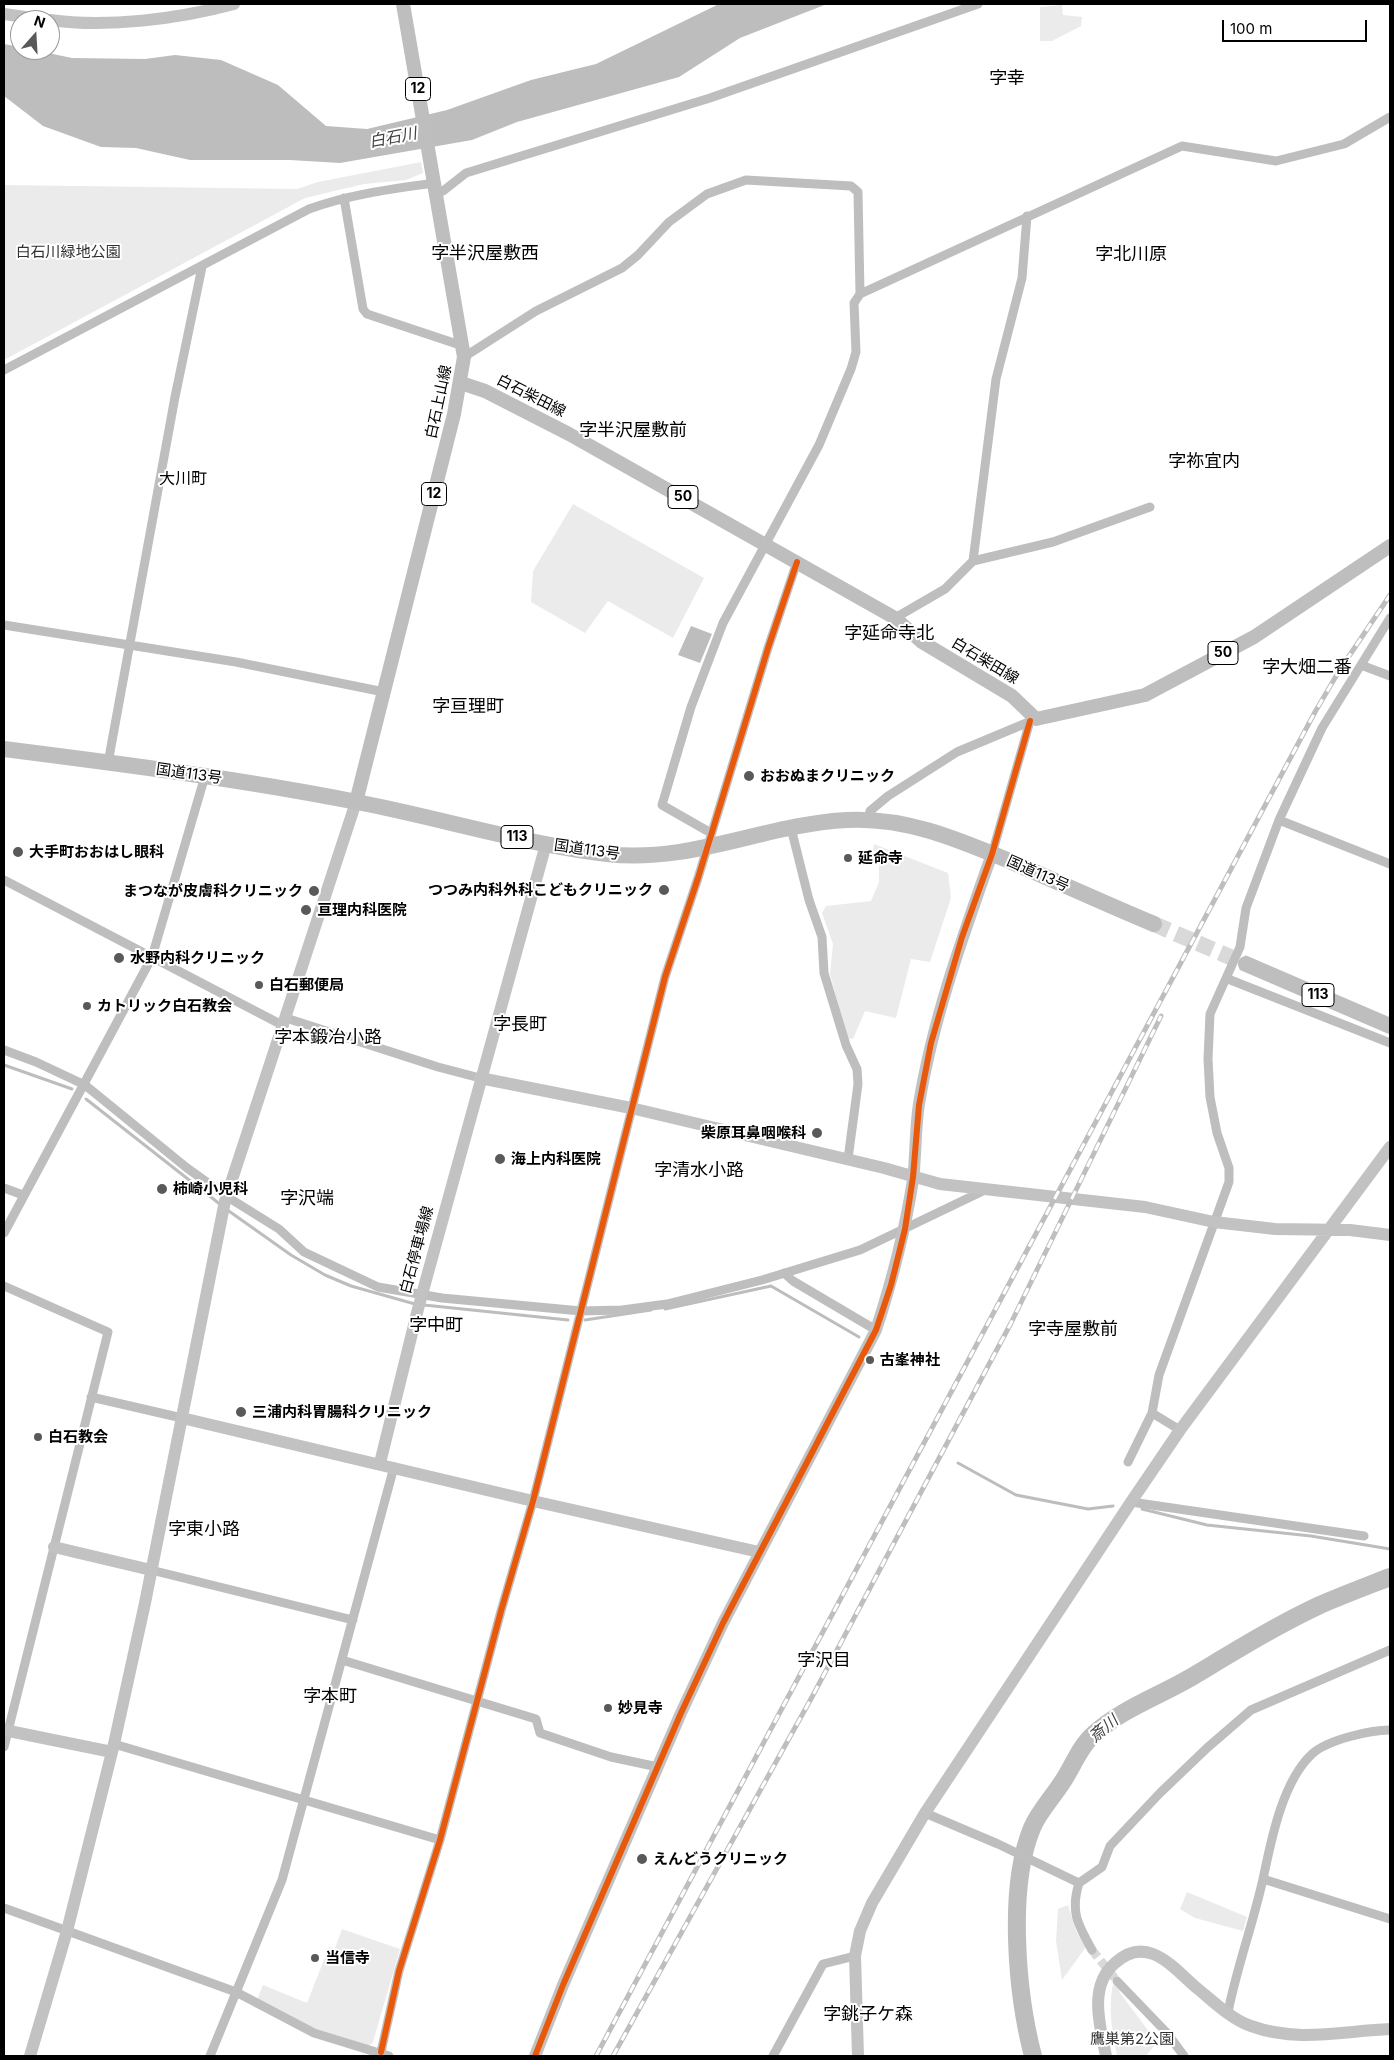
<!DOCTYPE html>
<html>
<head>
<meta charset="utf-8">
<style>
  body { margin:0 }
  #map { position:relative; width:1394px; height:2060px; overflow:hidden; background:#fff; font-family:Inter,sans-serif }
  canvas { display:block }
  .frame { position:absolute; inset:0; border:5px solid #000; pointer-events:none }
  .north { position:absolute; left:10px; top:10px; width:50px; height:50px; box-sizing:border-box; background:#fff; border:1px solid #999; border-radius:50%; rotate:19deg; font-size:14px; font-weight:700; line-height:20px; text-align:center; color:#000 }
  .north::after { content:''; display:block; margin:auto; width:18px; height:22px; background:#595959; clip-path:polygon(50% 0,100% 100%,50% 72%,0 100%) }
  .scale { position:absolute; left:1222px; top:20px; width:145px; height:22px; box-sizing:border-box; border:2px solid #000; border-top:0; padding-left:6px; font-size:15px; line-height:18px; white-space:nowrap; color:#000; -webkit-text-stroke:4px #fff; paint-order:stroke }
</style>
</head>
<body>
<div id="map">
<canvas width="1394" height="2060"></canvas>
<div class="frame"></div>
<div class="north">N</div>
<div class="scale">100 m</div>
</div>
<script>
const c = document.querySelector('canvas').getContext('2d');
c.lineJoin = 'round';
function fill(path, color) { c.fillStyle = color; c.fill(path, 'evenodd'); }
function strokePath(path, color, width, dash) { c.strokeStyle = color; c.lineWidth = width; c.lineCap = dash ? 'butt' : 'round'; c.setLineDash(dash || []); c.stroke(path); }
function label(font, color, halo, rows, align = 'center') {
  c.font = font + ' Inter,"Noto Sans JP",sans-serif'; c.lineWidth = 4; c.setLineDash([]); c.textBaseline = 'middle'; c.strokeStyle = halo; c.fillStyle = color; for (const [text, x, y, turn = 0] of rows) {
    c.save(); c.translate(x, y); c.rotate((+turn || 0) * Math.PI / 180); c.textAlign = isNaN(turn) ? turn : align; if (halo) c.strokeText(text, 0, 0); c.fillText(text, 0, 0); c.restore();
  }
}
const green = new Path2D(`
  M 1062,5 L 1063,15 L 1082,17 L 1081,26 L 1052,41 L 1040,41 L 1040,7 Z
  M 421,162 L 423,173 L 406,180 L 364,184 L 305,198 L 4,360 L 4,185 L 297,189 L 318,182 Z
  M 573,504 L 704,578 L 673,638 L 608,601 L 585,633 L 531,602 L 533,571 Z
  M 874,844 L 948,873 L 951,898 L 930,962 L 911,959 L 896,1018 L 865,1011 L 853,1039 L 847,1038 L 830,974 L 833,944 L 822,913 L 826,906 L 871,901 L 879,882 L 879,855 L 873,850 Z
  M 1187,1892 L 1247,1917 L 1243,1931 L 1195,1918 L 1180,1909 Z
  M 1068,1905 L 1076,1931 L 1086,1947 L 1062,1980 L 1056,1941 L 1058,1909 Z
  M 342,1929 L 400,1949 L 373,2042 L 366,2049 L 254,2007 L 263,1985 L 307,2003 L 329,1947 L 335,1948 Z
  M 1113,1984 L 1118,1985 L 1120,1993 L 1157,2042 L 1146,2056 L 1117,2056 C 1112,2032 1108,2009 1113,1984 Z`);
const water = new Path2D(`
  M 719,4 L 827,4 L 740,38 L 679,77 L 517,122 L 472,140 L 340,163 L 290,160 L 190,160 L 136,148 L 101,147 L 43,126 L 4,96 L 4,44 L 20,47 L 20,50 L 34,50 L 72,58 L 145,59 L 175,55 L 221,60 L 278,85 L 326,126 L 367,129 L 447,110 L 531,80 L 596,64 Z
  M 691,626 L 712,634 L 700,663 L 678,655 Z`);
const stream = new Path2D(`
  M 4,1065 L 72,1089
  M 86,1099 L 221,1205
  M 226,1209 L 291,1255 L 325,1275 L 351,1286 L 415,1304
  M 424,1305 L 568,1320
  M 665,1309 L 771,1286 L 859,1337
  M 585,1320 L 651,1310
  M 958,1463 L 1016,1495 L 1088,1509 L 1113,1506
  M 1142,1509 L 1207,1525 L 1311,1536 L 1390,1549`);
const river = new Path2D(`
  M 1033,2056 C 1017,1995 1007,1888 1032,1828 C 1039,1811 1053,1797 1063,1781 C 1073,1766 1080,1746 1094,1734 C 1123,1708 1162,1695 1195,1675 C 1235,1651 1277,1625 1320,1605 C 1343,1595 1367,1586 1390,1577`);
const streetTunnel = new Path2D(`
  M 1092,1950 L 1117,1981`);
const highwayTunnel = new Path2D(`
  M 1154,924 L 1246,964`);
const street = new Path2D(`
  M 437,192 L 443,191 L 466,173 L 710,98 L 978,4
  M 344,198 L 363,309 L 367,314 L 463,346
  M 860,294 L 1182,146 L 1276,161 L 1344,144 L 1390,117
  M 464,357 L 536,311 L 622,268 L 638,255 L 669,222 L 707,194 L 746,180 L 851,186 L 858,192 L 860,294 L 854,303 L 856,352 L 851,369 L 819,445 L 723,623 L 691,707 L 662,805 L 711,833
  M 4,370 L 309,209 C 350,194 392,189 435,183
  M 973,561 L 996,379 L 1022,278 L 1027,216
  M 895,618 L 945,589 L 973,561 L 1053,542 L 1150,507
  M 4,625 L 236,662 L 384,692
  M 1361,665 L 1390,676
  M 108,763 L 175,397 L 202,267
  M 869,819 L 870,811 L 888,796 L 957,752 L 1036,719
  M 1279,820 L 1390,864
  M 791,828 L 809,900 L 822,937 L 824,973 L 846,1045 L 857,1069 L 858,1084 L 848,1159
  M 992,854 L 1030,721
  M 4,880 L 284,1026
  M 1228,979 L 1390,1043
  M 286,1018 L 438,1067 L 480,1078
  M 4,1050 L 36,1062 L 85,1085 L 187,1168 L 226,1196 L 279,1229 L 304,1252 L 378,1287 L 442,1298 L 581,1311 L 622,1310 L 667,1304 L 762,1280 L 860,1250 L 985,1190
  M 4,1188 L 23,1195
  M 4,1233 L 152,957 L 205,776
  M 784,1273 L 793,1281 L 876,1330
  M 4,1286 L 108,1332 L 4,1747
  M 91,1397 L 182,1418
  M 1152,1413 L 1180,1430
  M 1128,1462 L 1152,1413 L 1159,1375 L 1229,1182 L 1229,1168 L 1217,1133 L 1210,1097 L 1208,1059 L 1210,1014 L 1240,947 L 1246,908 L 1279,820 L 1322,728 L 1390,618
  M 1131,1502 L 1364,1536
  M 151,1570 L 353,1620
  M 342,1660 L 536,1719 L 540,1733 L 611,1757 L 658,1767
  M 114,1744 L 440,1840
  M 925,1813 L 998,1844 L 1079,1883
  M 1263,1879 L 1390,1919
  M 4,1908 L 236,1992 L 314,2033 L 389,2056
  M 1092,1950 C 1078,1925 1070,1912 1079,1883 L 1102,1867 L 1110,1846 L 1160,1793 L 1207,1748 L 1251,1710 L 1390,1650
  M 1117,1981 L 1167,2033 L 1184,2056
  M 1228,2012 C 1237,1967 1253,1924 1263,1879 C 1271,1841 1282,1782 1312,1754 C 1327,1740 1370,1730 1390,1730
  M 381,2052 L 399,1971 L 440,1840 L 501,1611 L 533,1501 L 665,977 L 698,878 L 768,648 L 797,562
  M 210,2056 L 282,1880 L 394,1467
  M 773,2056 L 823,1964 L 855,1956`);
const secondary = new Path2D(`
  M 4,14 L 46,20
  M 50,20 C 107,28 178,19 234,4
  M 480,1078 L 631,1108 L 884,1168 L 940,1184 L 1145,1207 L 1214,1222 L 1275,1229 L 1350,1230 L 1390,1235
  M 182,1418 L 533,1501 L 759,1552
  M 380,1463 L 418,1309 L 546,844
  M 54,1547 L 151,1570
  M 4,1730 L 112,1752
  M 30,2056 L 67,1931 L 114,1744 L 145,1603 L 225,1201 L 356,802
  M 535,2056 L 563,1985 L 681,1713 L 723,1623 L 876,1330 C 892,1281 905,1231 913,1180 C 916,1155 915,1129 919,1104 C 933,1018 963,936 992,854
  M 858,2056 L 855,1956 L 860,1931 L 872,1903 L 925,1813 L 1131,1502 L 1180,1430 L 1390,1147
  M 1106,2056 C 1100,2026 1088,1986 1115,1963 C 1148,1933 1174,1969 1198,1989 C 1213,2001 1232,2020 1251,2026 C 1298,2043 1342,2031 1390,2029`);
const primary = new Path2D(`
  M 461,383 L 485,391 L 569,434 L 895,618 L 922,642 L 1012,696 L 1036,719 L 1145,695 L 1254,637 L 1390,546
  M 356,802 L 454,414 L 464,357 L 403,4`);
const highway = new Path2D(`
  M 4,749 C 122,764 240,779 357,802 C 440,818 523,844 607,854 C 690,864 766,824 847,820 C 907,817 959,840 1012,862 C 1060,883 1106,904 1154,924
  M 1246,964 L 1390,1026`);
const rail = new Path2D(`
  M 596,2056 L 1315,712 L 1339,671 L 1390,595
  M 613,2056 L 812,1697 L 1011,1323 L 1161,1016`);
const cycleway = new Path2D(`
  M 381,2052 L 399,1971 L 440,1840 L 501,1611 L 533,1501 L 665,977 L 698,878 L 768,648 L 797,562
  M 535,2056 L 563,1985 L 681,1713 L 723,1623 L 876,1330 L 891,1285 L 905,1229 L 913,1177 L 919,1105 L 931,1043 L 962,937 L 992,854 L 1030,721`);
const markers = [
  [749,776,6,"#595959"],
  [18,852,6,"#595959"],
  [848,858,5,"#595959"],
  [664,890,6,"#595959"],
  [314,891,6,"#595959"],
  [306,910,6,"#595959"],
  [119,958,6,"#595959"],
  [259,985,5,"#595959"],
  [87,1006,5,"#595959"],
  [817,1133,6,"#595959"],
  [500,1159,6,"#595959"],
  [162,1189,6,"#595959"],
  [870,1360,5,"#595959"],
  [241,1412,6,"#595959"],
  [38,1437,5,"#595959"],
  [608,1708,5,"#595959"],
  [642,1859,6,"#595959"],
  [315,1958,5,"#595959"]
];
const shields = [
  [418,89,25],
  [434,494,25],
  [683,497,30],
  [1223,653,30],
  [517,837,32],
  [1318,995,32]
];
const shieldNames = [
  ["12",418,89],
  ["12",434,494],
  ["50",683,497],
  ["50",1223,653],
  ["113",517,837],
  ["113",1318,995]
];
const parkNames = [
  ["白石川緑地公園",68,252],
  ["鷹巣第2公園",1132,2039]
];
const streetNames = [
  ["白石柴田線",531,396,27],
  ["白石上山線",439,402,-78],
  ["白石柴田線",985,661,31],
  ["国道113号",189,774,8],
  ["国道113号",587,850,8],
  ["国道113号",1038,874,24],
  ["白石停車場線",417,1250,-75]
];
const poiNames = [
  ["おおぬまクリニック",760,776],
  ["大手町おおはし眼科",29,852],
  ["延命寺",858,858],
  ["つつみ内科外科こどもクリニック",653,890,"right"],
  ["まつなが皮膚科クリニック",303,891,"right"],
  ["亘理内科医院",317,910],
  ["水野内科クリニック",130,958],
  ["白石郵便局",269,985],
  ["カトリック白石教会",97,1006],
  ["柴原耳鼻咽喉科",806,1133,"right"],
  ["海上内科医院",511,1159],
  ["柿崎小児科",173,1189],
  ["古峯神社",880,1360],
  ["三浦内科胃腸科クリニック",252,1412],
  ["白石教会",48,1437],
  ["妙見寺",618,1708],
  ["えんどうクリニック",653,1859],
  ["当信寺",325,1958]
];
const waterNames = [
  ["白石川",393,138,-11],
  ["斎川",1104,1729,-40]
];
const neighbourhoodNames = [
  ["大川町",183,479]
];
const quarterNames = [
  ["字幸",1007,79],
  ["字半沢屋敷西",485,254],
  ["字北川原",1131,255],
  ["字半沢屋敷前",633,431],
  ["字祢宜内",1204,462],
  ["字延命寺北",889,634],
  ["字大畑二番",1307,668],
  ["字亘理町",468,707],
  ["字長町",520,1025],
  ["字本鍛冶小路",328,1038],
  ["字清水小路",699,1171],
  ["字沢端",307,1199],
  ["字中町",436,1326],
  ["字寺屋敷前",1073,1330],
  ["字東小路",204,1530],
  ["字沢目",824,1661],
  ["字本町",330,1697],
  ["字銚子ケ森",868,2015]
];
fill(green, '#ebebeb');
fill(water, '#bdbdbd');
strokePath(stream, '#bdbdbd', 3);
strokePath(river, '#bdbdbd', 18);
strokePath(streetTunnel, '#d9d9d9', 9, [9, 4.5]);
strokePath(highwayTunnel, '#d9d9d9', 16, [16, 8]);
strokePath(street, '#bebebe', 9);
strokePath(secondary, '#c2c2c2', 12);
strokePath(primary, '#bebebe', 14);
strokePath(highway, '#bebebe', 16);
strokePath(rail, '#bebebe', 5);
strokePath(rail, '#fff', 3, [9]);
strokePath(cycleway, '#e8590c', 6);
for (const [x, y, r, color] of markers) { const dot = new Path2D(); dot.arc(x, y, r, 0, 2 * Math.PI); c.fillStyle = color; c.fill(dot); strokePath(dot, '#fff', 2); }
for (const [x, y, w] of shields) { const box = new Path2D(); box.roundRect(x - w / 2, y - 11.5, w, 23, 4); c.fillStyle = '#fff'; c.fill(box); strokePath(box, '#000', 1); }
label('bold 14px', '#000', null, shieldNames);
label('15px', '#313131', '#fff', parkNames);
label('15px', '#000', '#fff', streetNames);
label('bold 15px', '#000', '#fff', poiNames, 'left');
label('italic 16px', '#424242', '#fff', waterNames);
label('16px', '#000', '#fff', neighbourhoodNames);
label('18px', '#000', '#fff', quarterNames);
</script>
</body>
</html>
